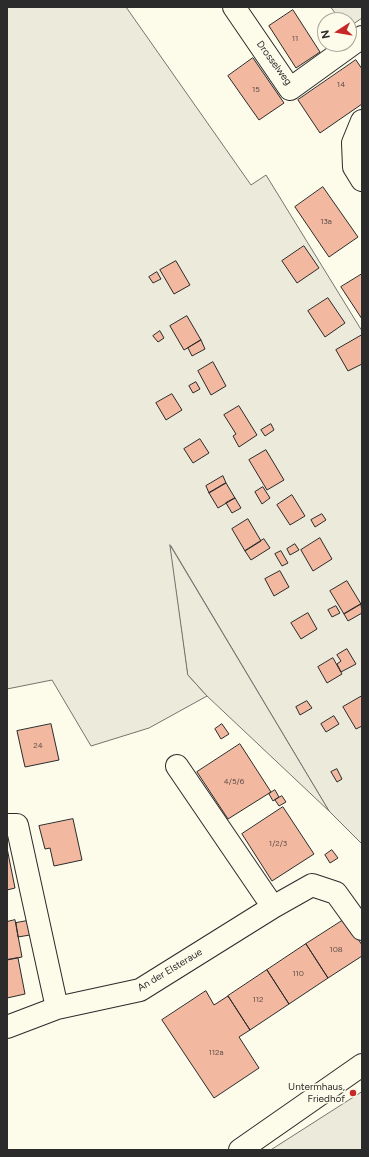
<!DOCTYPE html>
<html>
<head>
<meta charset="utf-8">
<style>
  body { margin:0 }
  #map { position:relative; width:369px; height:1157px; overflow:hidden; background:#fdfbea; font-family:Figtree,sans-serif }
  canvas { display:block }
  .frame { position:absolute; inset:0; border:8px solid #2b2b2b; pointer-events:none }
  .north { position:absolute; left:317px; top:12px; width:40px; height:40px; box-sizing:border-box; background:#fdfbea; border:1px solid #a9a89e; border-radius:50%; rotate:258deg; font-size:11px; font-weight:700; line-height:16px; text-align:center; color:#2b2b2b }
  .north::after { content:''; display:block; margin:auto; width:14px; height:18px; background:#c62828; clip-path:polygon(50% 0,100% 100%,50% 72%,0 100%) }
</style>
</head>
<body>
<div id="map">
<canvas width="369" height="1157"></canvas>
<div class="frame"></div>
<div class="north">N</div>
</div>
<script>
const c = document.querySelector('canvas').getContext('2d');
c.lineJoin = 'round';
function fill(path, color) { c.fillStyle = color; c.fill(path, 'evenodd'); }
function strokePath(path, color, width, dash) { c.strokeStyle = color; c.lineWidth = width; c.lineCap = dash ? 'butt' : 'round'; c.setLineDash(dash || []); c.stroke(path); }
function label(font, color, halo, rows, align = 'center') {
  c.font = font + ' Figtree,sans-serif'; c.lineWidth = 3; c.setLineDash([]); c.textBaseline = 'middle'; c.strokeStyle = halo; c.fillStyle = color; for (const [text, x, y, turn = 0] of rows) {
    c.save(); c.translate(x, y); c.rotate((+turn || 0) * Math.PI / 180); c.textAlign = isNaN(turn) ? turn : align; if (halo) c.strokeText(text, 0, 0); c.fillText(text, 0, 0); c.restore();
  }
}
const green = new Path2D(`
  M 7,7 L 126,7 L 251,185 L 266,175 L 362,331 L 362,844 L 329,811 L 171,546 L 188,675 L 207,696 L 149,728 L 91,746 L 52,680 L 7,689 Z
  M 331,7 L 362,7 L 362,18 L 349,27 L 349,20 L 341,20 Z
  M 362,1092 L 362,1150 L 271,1150 Z`);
const parking = new Path2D(`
  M 170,545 L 329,811 L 207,696 L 188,675 Z`);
const building = new Path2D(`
  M 293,10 L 320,52 L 296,68 L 269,26 Z
  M 253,58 L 284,103 L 259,120 L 228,76 Z
  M 356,60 L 362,69 L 362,104 L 320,133 L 298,100 Z
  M 323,187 L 358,237 L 329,257 L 295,207 Z
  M 304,246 L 319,268 L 297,283 L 282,261 Z
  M 176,261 L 190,285 L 174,294 L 160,270 Z
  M 157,272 L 161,279 L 153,283 L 149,277 Z
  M 362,274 L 362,319 L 341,287 Z
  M 328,298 L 345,323 L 325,337 L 308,311 Z
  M 187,316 L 201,340 L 184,350 L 170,326 Z
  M 160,331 L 164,338 L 158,342 L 153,336 Z
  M 362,335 L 362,364 L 348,371 L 336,350 Z
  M 201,340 L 205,349 L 192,356 L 188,348 Z
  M 213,362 L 226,386 L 211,395 L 198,371 Z
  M 196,382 L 200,389 L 193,393 L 189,386 Z
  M 172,394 L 182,410 L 166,420 L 156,403 Z
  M 239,406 L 257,435 L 239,447 L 233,436 L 236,434 L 224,415 Z
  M 271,424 L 274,430 L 265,436 L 261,430 Z
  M 200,439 L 209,453 L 193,463 L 184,449 Z
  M 266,450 L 284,480 L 267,490 L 249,460 Z
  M 223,476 L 226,483 L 209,493 L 206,486 Z
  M 226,483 L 235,498 L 218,508 L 209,493 Z
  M 263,487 L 270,498 L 262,504 L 255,492 Z
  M 292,495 L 305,516 L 290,525 L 277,505 Z
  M 235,498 L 241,508 L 232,513 L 226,503 Z
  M 322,514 L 326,520 L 315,527 L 311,520 Z
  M 248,519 L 261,541 L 245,551 L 232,529 Z
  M 320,538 L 332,559 L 313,571 L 301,550 Z
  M 264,539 L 270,548 L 251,560 L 245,551 Z
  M 295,544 L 299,550 L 290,555 L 287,549 Z
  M 281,551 L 288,563 L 282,566 L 275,554 Z
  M 280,571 L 289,587 L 274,596 L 265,579 Z
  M 347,581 L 361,604 L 344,614 L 330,591 Z
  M 361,604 L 362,613 L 348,621 L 344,614 Z
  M 336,606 L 340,613 L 332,617 L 328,610 Z
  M 308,613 L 317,629 L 301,639 L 291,623 Z
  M 347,649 L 356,664 L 341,672 L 337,664 L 341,661 L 337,655 Z
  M 333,658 L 342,674 L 327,683 L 318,667 Z
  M 362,696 L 362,726 L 356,729 L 343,707 Z
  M 307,701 L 312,708 L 300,715 L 296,707 Z
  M 334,716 L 339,724 L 326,732 L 321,724 Z
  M 51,724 L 59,760 L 25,767 L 17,731 Z
  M 222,724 L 229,734 L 221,739 L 215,729 Z
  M 240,744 L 271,792 L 228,819 L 197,772 Z
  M 337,769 L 342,779 L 337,782 L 331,772 Z
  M 275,790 L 279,797 L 273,801 L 269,794 Z
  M 282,796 L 286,802 L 279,806 L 275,800 Z
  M 283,807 L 314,854 L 272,881 L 242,834 Z
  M 73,819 L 82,860 L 54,866 L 50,848 L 45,849 L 39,826 Z
  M 7,848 L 15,888 L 7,890 Z
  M 332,850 L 338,858 L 330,863 L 325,855 Z
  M 345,919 L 362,945 L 362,956 L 328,978 L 306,944 Z
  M 15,920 L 22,957 L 7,960 L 7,922 Z
  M 27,921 L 30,935 L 18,937 L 16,923 Z
  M 306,944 L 328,978 L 289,1004 L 267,970 Z
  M 18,958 L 25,994 L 7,998 L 7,960 Z
  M 267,970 L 289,1004 L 250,1030 L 228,996 Z
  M 206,991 L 214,1005 L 228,996 L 250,1030 L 239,1037 L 259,1068 L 214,1098 L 162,1020 Z`);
const minor = new Path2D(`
  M 234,7 L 290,89 L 362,37
  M 362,121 L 353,143 L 354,167 L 362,180
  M 177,766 L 273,907
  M 7,825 L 17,825 L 57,1008
  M 7,1027 L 57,1008 L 140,990 L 273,907 L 312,885 L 336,893 L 362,929`);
const major = new Path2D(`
  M 240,1150 L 362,1065`);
const markers = [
  [353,1093,4,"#c62828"]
];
const numberNames = [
  ["11",295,39],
  ["14",341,85],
  ["15",256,90],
  ["13a",326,222],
  ["24",38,746],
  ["4/5/6",234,782],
  ["1/2/3",278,844],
  ["108",336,950],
  ["110",298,974],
  ["112",258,1000],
  ["112a",216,1053]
];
const streetNames = [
  ["Drosselweg",274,63,54],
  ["An der Elsteraue",170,970,-31]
];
const poiNames = [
  ["Untermhaus,",345,1087],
  ["Friedhof",345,1099]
];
fill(green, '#ecebdb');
strokePath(green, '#74746e', 1);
fill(parking, '#eceadb');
strokePath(parking, '#74746e', 1);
fill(building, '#f2b8a0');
strokePath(building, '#2b2b2b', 1);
strokePath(minor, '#2b2b2b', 24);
strokePath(major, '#2b2b2b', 24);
strokePath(minor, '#fdfbea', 22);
strokePath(major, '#fdfbea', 22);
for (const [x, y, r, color] of markers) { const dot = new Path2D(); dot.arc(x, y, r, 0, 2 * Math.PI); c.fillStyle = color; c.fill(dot); strokePath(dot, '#fdfbea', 1.5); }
label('8px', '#5d4e48', null, numberNames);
label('10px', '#2b2b2b', '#fdfbea', streetNames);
label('10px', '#2b2b2b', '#fdfbea', poiNames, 'right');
</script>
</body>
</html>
